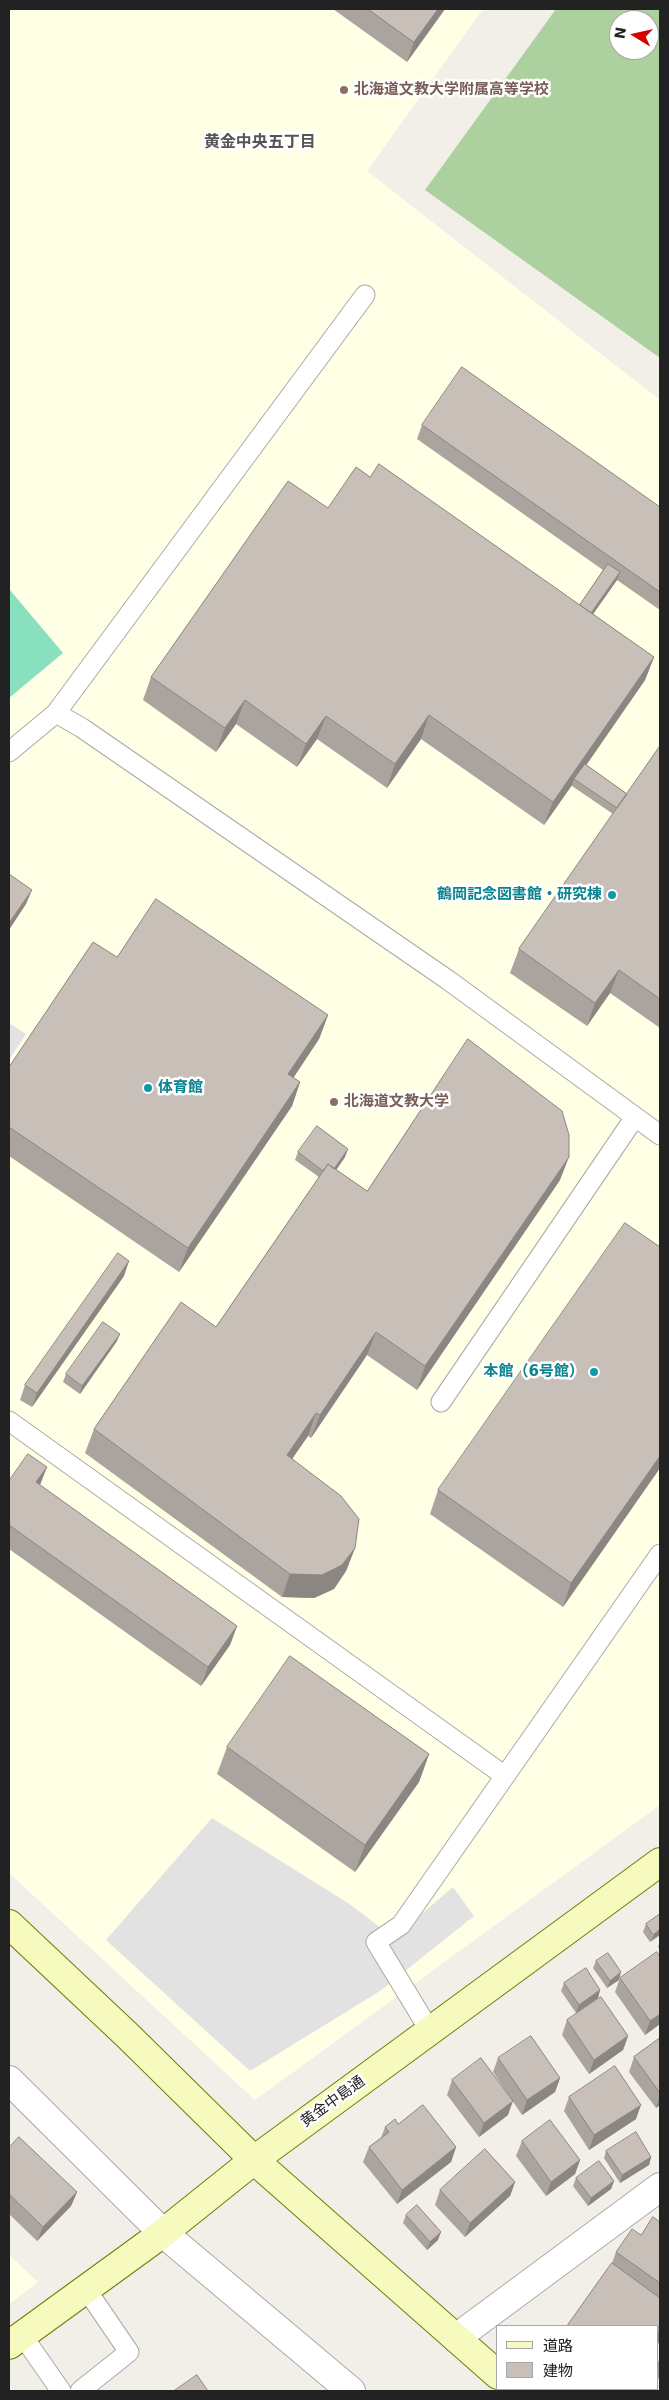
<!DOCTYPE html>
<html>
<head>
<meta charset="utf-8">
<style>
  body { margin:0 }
  #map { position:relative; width:669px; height:2400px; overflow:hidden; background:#f2efe9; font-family:"DejaVu Sans","Noto Sans JP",sans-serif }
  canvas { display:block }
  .frame { position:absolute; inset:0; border:10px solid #222; pointer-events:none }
  .legend { position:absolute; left:496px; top:2325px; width:162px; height:65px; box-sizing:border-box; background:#fff; border:1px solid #a7a7a7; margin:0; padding:6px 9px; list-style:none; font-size:15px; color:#222 }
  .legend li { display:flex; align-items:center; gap:10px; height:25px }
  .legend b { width:25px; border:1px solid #a7a7a7 }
  .north { position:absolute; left:609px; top:10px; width:50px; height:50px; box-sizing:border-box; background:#fff; border:1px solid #a7a7a7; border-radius:50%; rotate:279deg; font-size:14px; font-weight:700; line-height:20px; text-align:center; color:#222 }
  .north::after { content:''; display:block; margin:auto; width:18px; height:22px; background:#d40000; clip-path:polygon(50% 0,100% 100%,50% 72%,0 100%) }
</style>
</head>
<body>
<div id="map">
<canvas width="669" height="2400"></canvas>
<div class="frame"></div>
<ul class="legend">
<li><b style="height:6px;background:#f7fabf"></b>道路</li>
<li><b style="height:14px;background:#c7bfb8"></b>建物</li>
</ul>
<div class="north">N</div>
</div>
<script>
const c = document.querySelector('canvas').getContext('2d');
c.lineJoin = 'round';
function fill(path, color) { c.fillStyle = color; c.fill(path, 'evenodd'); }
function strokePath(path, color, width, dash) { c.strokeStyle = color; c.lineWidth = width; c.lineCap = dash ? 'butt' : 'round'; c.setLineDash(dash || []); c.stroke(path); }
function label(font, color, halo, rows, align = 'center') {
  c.font = font + ' "DejaVu Sans","Noto Sans JP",sans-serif'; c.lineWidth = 5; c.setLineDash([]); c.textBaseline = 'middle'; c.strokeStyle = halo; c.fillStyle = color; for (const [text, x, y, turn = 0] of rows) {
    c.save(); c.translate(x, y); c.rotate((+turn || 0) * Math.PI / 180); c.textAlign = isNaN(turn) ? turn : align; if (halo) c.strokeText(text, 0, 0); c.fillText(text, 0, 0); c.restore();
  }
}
const education = new Path2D(`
  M 9,9 L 483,9 L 367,171 L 660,400 L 660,1805 L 255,2100 L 9,1873 Z
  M 9,2255 L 38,2282 L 9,2304 Z`);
const forest = new Path2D(`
  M 556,9 L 660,9 L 660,358 L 425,190 ZM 619,20 L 649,20 L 649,50 L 619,50 Z`);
const pitch = new Path2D(`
  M 9,589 L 63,653 L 9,698 Z`);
const parking = new Path2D(`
  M 9,1023 L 26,1034 L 9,1060 Z
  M 212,1818 L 351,1905 L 394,1938 L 453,1887 L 474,1916 L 380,1991 L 250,2071 L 106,1940 Z`);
const lane = new Path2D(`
  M 56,713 L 365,295
  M 9,752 L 56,713 L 82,728 L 448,980 L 660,1135
  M 441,1402 L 635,1117
  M 9,1421 L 505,1776
  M 430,2031 L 376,1942 L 401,1925 L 660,1554
  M 22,2335 L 61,2391
  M 80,2391 L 129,2352 L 86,2289`);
const street = new Path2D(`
  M 9,2080 L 163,2233 L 351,2391
  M 456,2338 L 660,2187`);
const secondary = new Path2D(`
  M 9,1924 L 127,2035 L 254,2160 L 498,2375
  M 9,2345 L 163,2233 L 254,2160 L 660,1862
  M 513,2389 L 516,2391`);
const wall = new Path2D(`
  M 333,9 L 445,9 L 407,62 Z
  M 422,425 L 660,507 L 660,610 L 617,580 L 593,614 L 654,657 L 645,680 L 586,765 L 627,794 L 660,746 L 660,1028 L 610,993 L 587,1026 L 510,973 L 519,949 L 613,814 L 572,786 L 572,785 L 544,825 L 421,739 L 387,788 L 317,739 L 297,767 L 236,724 L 216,752 L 143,700 L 151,677 L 328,508 L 370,477 L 580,605 L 603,570 L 417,439 Z
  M 117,957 L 328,1015 L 319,1039 L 293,1078 L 300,1082 L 292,1106 L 179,1272 L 9,1156 L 9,1067 Z
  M 298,1152 L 345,1157 L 336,1170 L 367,1191 L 560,1180 L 417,1390 L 367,1355 L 311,1438 L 308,1436 L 292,1458 L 355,1548 L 346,1571 L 334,1589 L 314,1598 L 282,1597 L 85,1453 L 94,1429 L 216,1327 L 319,1177 L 295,1160 Z
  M 660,1247 L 660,1468 L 563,1607 L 430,1514 L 438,1490 Z
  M 124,1276 L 32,1407 L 20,1400 L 25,1385 Z
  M 117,1341 L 80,1394 L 63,1382 L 66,1374 Z
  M 47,1467 L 40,1485 L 237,1626 L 230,1645 L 201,1686 L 9,1549 L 9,1481 Z
  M 227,1747 L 429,1754 L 419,1782 L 355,1872 L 217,1774 Z
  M 660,1914 L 650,1942 L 643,1932 L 646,1924 Z
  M 660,1940 L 660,1950 L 658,1947 Z
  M 596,1961 L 619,1980 L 607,1988 L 593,1968 Z
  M 620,1978 L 660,2024 L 645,2035 L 615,1992 Z
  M 564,1983 L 600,1990 L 598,1998 L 576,2013 L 561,1991 Z
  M 567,2020 L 628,2036 L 623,2050 L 589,2074 L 562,2035 Z
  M 660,2038 L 660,2105 L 656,2108 L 629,2072 L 634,2057 Z
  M 498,2058 L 560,2078 L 555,2092 L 522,2115 L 493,2072 Z
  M 452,2080 L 508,2115 L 479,2137 L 447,2095 Z
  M 569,2097 L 636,2119 L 589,2150 L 564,2111 Z
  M 398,2124 L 456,2147 L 451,2162 L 397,2204 L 363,2162 L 369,2147 L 381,2138 L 385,2127 Z
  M 522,2141 L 580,2160 L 575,2174 L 546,2196 L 516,2156 Z
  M 9,2148 L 77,2192 L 71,2206 L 37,2241 L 9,2214 Z
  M 606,2151 L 651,2157 L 649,2165 L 620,2183 L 604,2158 Z
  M 576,2178 L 614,2181 L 611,2189 L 588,2206 L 573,2186 Z
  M 515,2182 L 510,2196 L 465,2237 L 435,2205 L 440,2190 Z
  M 406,2215 L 438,2240 L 427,2250 L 403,2223 Z
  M 660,2222 L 660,2340 L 658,2344 L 658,2326 L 567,2326 L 612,2263 L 616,2252 Z
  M 660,2358 L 660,2380 L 658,2378 L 658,2362 Z`);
const shadedWall = new Path2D(`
  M 438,9 L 445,9 L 407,62 L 414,42 Z
  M 620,572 L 617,580 L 579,634 L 582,626 Z
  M 654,657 L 645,680 L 576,780 L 574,779 L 572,785 L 544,825 L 553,802 Z
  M 245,700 L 236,724 L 216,752 L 225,728 Z
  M 429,715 L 421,739 L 387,788 L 395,764 Z
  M 326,716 L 317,739 L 297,767 L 306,744 Z
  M 32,890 L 26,904 L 9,930 L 9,923 Z
  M 619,970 L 610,993 L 587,1026 L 595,1003 Z
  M 328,1015 L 319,1039 L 280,1098 L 288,1074 Z
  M 300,1082 L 292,1106 L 179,1272 L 188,1248 Z
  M 348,1149 L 345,1157 L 327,1183 L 329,1175 Z
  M 569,1157 L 560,1180 L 417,1390 L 425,1366 Z
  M 129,1261 L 124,1276 L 32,1407 L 37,1393 Z
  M 376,1332 L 367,1355 L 311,1438 L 320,1415 Z
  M 120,1334 L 117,1341 L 80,1394 L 82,1386 Z
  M 316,1413 L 308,1436 L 279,1478 L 287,1455 Z
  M 660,1456 L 660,1468 L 563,1607 L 571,1583 Z
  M 47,1467 L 39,1487 L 36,1482 Z
  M 355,1548 L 346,1571 L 334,1589 L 314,1598 L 282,1597 L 290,1574 Z
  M 237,1626 L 230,1645 L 201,1686 L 208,1667 Z
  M 429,1754 L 419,1782 L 355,1872 L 365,1845 Z
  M 660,1929 L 660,1935 L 650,1942 L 653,1935 Z
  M 621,1972 L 619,1980 L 607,1988 L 610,1981 Z
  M 600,1990 L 598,1998 L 576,2013 L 579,2005 Z
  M 660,2014 L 660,2024 L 645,2035 L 650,2021 Z
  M 628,2036 L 623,2050 L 589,2074 L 594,2060 Z
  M 560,2078 L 555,2092 L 522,2115 L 527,2100 Z
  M 660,2096 L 660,2105 L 656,2108 Z
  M 513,2101 L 508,2115 L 479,2137 L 484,2123 Z
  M 641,2105 L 636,2119 L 589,2150 L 594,2135 Z
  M 456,2147 L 451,2162 L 397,2204 L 402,2190 Z
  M 651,2157 L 649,2165 L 620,2183 L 622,2175 Z
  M 580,2160 L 575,2174 L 546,2196 L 551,2182 Z
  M 614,2181 L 611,2189 L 588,2206 L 591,2198 Z
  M 515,2182 L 510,2196 L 465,2237 L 470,2223 Z
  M 77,2192 L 71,2206 L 37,2241 L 43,2227 Z
  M 441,2232 L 438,2240 L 427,2250 L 430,2242 Z
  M 660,2331 L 660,2340 L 658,2344 L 658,2334 Z`);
const building = new Path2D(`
  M 368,9 L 438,9 L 414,42 Z
  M 462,367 L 660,507 L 660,592 L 422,425 Z
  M 379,464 L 654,657 L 553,802 L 429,715 L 395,764 L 326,716 L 306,744 L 245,700 L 225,728 L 151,677 L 288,481 L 328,508 L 356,467 L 370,477 Z
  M 608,564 L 620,572 L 591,613 L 580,605 Z
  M 660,746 L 660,999 L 619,970 L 595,1003 L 519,949 Z
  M 585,764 L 627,794 L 617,808 L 574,779 Z
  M 9,874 L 32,890 L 9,923 Z
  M 156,899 L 328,1015 L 288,1074 L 300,1082 L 188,1248 L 9,1127 L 9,1067 L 93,942 L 117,957 Z
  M 468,1039 L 562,1111 L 569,1135 L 569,1157 L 425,1366 L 376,1332 L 320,1415 L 316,1413 L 287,1455 L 341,1496 L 359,1519 L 355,1548 L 342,1565 L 322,1575 L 290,1574 L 94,1429 L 181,1302 L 216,1327 L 328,1164 L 367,1191 Z
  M 317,1126 L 348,1149 L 334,1169 L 328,1164 L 323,1171 L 298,1152 Z
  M 625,1223 L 660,1247 L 660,1456 L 571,1583 L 438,1490 Z
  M 118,1253 L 129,1261 L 37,1393 L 25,1385 Z
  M 103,1322 L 120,1334 L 82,1386 L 66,1374 Z
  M 28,1454 L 47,1467 L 36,1482 L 237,1626 L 208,1667 L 9,1525 L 9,1481 Z
  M 290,1656 L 429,1754 L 365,1845 L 227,1747 Z
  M 660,1914 L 660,1929 L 653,1935 L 646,1924 Z
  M 657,1952 L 660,1957 L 660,2014 L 650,2021 L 620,1978 Z
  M 608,1953 L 621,1972 L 610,1981 L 596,1961 Z
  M 586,1968 L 600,1990 L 579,2005 L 564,1983 Z
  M 601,1997 L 628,2036 L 594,2060 L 567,2020 Z
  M 531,2036 L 560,2078 L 527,2100 L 498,2058 Z
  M 660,2038 L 660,2093 L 634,2057 Z
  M 481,2058 L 513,2101 L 484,2123 L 452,2080 Z
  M 615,2066 L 641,2105 L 594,2135 L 569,2097 Z
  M 423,2105 L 456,2147 L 402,2190 L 369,2147 L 389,2132 L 385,2127 L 395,2119 L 398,2124 Z
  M 550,2120 L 580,2160 L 551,2182 L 522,2141 Z
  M 636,2132 L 651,2157 L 622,2175 L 606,2151 Z
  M 19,2137 L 77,2192 L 43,2227 L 9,2194 L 9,2148 Z
  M 485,2149 L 515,2182 L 470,2223 L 440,2190 Z
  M 599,2161 L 614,2181 L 591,2198 L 576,2178 Z
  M 417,2205 L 441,2232 L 430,2242 L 406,2215 Z
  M 653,2217 L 660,2222 L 660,2283 L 616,2252 L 632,2229 L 641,2235 Z
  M 612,2263 L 660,2298 L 660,2331 L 658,2334 L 658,2326 L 570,2326 L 568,2325 Z
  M 197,2375 L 208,2391 L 174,2391 Z`);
const markers = [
  [344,90,5,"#8d6e63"],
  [612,895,5,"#0f9aa8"],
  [148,1088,5,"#0f9aa8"],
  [334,1102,5,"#8d6e63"],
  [594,1372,5,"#0f9aa8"]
];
const educationNames = [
  ["北海道文教大学附属高等学校",354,90],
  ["北海道文教大学",344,1102]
];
const cultureNames = [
  ["鶴岡記念図書館・研究棟",602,895],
  ["体育館",158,1088,"left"],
  ["本館（6号館）",584,1372]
];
const streetNames = [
  ["黄金中島通",333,2102,-36]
];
const neighbourhoodNames = [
  ["黄金中央五丁目",260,143]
];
fill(education, '#ffffe5');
fill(forest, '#add19e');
fill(pitch, '#88e0be');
fill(parking, '#e2e2e2');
strokePath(lane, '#a9a9a9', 21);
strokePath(street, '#a9a9a9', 30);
strokePath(secondary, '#707d05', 30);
strokePath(lane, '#fff', 19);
strokePath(street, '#fff', 28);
strokePath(secondary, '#f7fabf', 28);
fill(wall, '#aba49e');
fill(shadedWall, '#8b8681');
fill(building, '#c7bfb8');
strokePath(building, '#8b8681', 1);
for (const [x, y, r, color] of markers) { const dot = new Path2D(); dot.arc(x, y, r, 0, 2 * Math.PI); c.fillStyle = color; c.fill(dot); strokePath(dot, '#fff', 2); }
label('bold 15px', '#785e54', '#fff', educationNames, 'left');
label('bold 15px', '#0d838f', '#fff', cultureNames, 'right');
label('15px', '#222', '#fff', streetNames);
label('bold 16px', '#555', '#fff', neighbourhoodNames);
</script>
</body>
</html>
